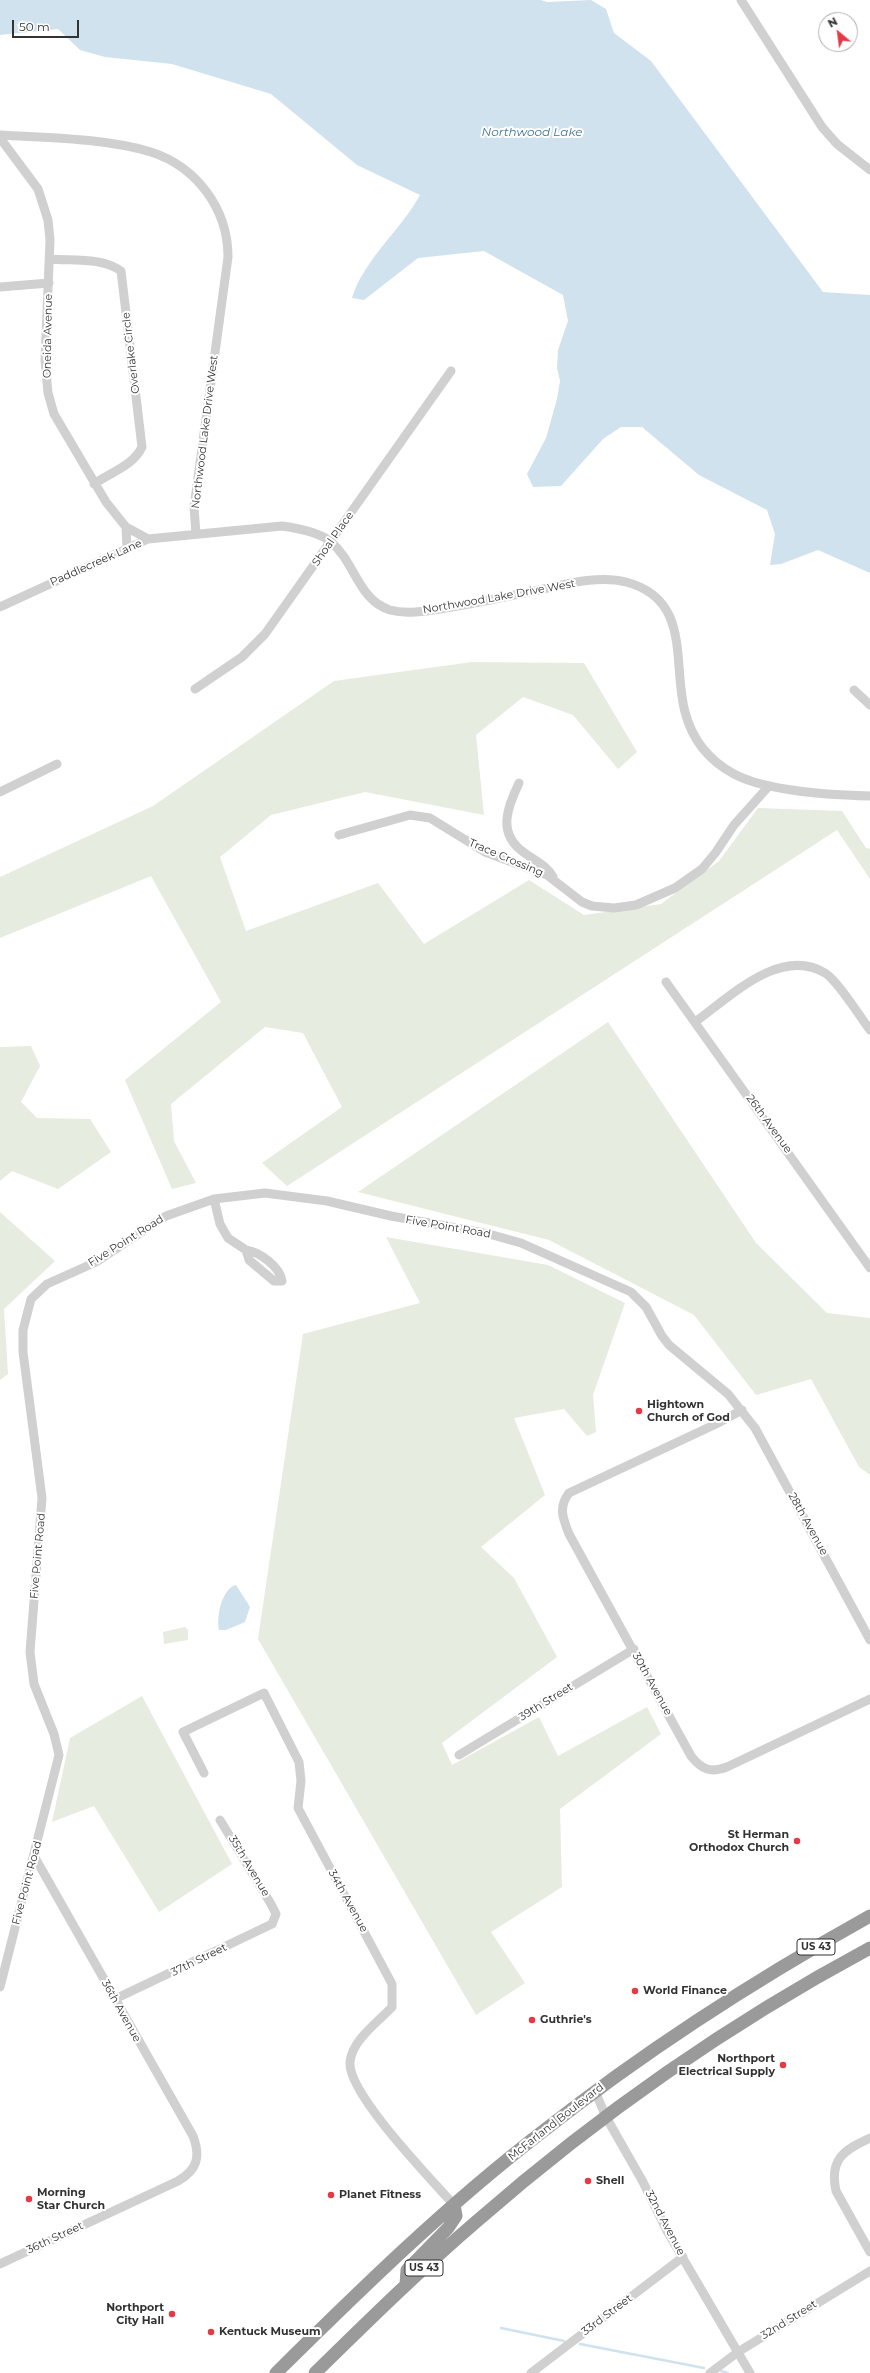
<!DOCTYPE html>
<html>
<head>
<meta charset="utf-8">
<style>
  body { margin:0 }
  #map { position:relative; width:870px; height:2373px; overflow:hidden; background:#fff; font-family:Montserrat,sans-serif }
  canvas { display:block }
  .north { position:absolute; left:818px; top:12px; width:40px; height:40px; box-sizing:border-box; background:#fff; border:1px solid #adadad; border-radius:50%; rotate:331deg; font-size:11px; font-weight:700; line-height:16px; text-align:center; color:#333 }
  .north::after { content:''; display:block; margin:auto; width:14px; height:18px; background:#e63946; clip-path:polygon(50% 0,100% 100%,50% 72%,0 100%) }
  .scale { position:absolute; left:12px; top:20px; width:67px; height:18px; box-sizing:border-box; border:2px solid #333; border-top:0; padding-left:5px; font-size:12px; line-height:14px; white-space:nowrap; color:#333; -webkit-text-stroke:3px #fff; paint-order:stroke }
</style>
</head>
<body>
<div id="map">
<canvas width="870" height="2373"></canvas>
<div class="north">N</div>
<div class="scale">50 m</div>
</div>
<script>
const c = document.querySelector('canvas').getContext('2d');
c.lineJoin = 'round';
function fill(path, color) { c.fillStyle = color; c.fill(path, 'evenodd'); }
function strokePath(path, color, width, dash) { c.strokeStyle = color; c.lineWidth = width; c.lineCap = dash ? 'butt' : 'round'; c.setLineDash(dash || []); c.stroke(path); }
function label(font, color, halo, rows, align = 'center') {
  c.font = font + ' Montserrat,sans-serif'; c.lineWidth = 4; c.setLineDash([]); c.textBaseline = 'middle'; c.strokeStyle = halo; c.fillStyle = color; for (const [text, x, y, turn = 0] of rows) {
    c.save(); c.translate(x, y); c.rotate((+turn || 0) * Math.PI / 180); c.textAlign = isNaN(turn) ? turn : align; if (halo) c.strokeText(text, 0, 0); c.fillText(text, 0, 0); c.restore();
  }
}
const green = new Path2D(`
  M 472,662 L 584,663 L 637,752 L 618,769 L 573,715 L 523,697 L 476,735 L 484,815 L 365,792 L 271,815 L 220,857 L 246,931 L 378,883 L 424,944 L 529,880 L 584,915 L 661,904 L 719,861 L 758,808 L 842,811 L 866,848 L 870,849 L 870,879 L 837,830 L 287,1186 L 262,1163 L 342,1107 L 303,1033 L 265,1027 L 171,1104 L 174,1141 L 196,1183 L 172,1189 L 125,1080 L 221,1002 L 151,876 L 0,938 L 0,877 L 153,806 L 334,681 Z
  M 608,1022 L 756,1243 L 827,1313 L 870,1318 L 870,1475 L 859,1467 L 811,1379 L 756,1395 L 694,1315 L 549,1240 L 358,1192 Z
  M 31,1046 L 40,1066 L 21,1102 L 37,1118 L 90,1119 L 111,1152 L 58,1189 L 12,1171 L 0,1181 L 0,1047 Z
  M 0,1212 L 55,1261 L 4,1309 L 8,1374 L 0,1380 Z
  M 386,1237 L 548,1265 L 625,1303 L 593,1395 L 596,1432 L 587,1436 L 564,1409 L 514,1418 L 545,1495 L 481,1547 L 514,1578 L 557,1657 L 442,1743 L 452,1765 L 539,1717 L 558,1756 L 647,1707 L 661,1734 L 560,1809 L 562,1887 L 491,1932 L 525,1983 L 476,2015 L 258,1639 L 303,1334 L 420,1303 Z
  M 185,1627 L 188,1630 L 188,1640 L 164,1644 L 163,1632 Z
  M 142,1696 L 232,1864 L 159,1912 L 94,1806 L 52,1822 L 70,1738 Z`);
const water = new Path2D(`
  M 0,0 L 541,0 L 547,2 L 591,0 L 606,9 L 614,33 L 651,61 L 823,292 L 870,295 L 870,573 L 818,550 L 781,564 L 770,565 L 775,534 L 767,510 L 699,475 L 642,427 L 621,427 L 603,439 L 561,486 L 533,487 L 527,474 L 546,438 L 557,399 L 560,381 L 557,368 L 558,350 L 568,321 L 563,295 L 484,251 L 418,258 L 364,300 L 352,298 C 364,259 401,230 420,195 L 357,165 L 271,94 L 172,64 L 105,57 L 80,50 L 58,29 L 0,35 Z
  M 236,1585 L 250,1607 L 245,1622 L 226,1630 L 219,1630 C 216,1617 222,1588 236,1585 Z`);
const stream = new Path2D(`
  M 501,2328 L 564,2341
  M 580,2344 L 704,2368
  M 721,2371 L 728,2373`);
const minor = new Path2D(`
  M 741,0 L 822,127 L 837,144 L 870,170
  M 0,135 C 47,138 105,138 151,152 C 197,167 228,209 228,257 L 194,507 L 196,534
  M 0,138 L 38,189 L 48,220 L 50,240 L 45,360 L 48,393 L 54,414 L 106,502 L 126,527 L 148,539
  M 50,259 C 73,261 102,257 121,271 L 142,447 C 133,466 111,472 94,484
  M 0,287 L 49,283
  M 126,527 L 127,548
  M 0,607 L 148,539 L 282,526 C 297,528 319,532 331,542 C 355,562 358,600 390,610 C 404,614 419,612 433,610 C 468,605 504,597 539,590 C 566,584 599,575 626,582 C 692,599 672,664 685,712 C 692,739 708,760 734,774 C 766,791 832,795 870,796
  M 195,689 L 242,657 L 265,634 L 451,371
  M 854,690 L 870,705
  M 519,783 C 508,806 497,832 522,851 C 533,860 546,864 553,877
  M 0,792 L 57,764
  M 339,835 L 410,815 L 430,818 L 485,852 L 547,875 L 582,902 L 592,906 L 614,908 L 636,905 L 675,888 L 702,869 L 716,852 L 734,825 L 768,787
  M 666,982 L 870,1268
  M 695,1022 C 730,997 780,946 825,973 C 838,981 860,1017 870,1030
  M 214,1199 L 220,1224 L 228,1238 L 246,1250 L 249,1260 L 274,1281 L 282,1281 C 280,1267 260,1252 246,1250
  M 742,1410 L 716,1424 L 569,1493 C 558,1507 563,1519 569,1534 L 691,1756 C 702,1770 711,1773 727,1767 L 870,1699
  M 459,1755 L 634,1649
  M 204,1773 L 183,1732 L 264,1693 L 299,1762 L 301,1781 L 298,1808 L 392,1984 L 392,2007 C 378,2022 352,2040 350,2062 C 347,2093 432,2180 454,2205
  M 0,1987 L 59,1755 L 54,1734 L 34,1684 L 30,1652 L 42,1498 L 23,1352 L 23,1330 L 31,1299 L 47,1284 L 96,1262 L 166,1216 L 214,1199 L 265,1193 L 327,1201 L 391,1216 L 489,1234 L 521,1243 L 631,1292 L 646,1307 L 662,1336 L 669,1345 L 728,1394 L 755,1428 L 870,1640
  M 115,1999 L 272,1924 L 276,1914 L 271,1904 L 220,1820
  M 595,2091 L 606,2117 L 643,2182 L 667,2231 L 750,2373
  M 870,2138 C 844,2150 829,2159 836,2191 L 870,2252
  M 0,2264 L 178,2181 C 197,2170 201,2157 193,2136 L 34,1856
  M 531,2373 L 683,2257
  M 710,2373 L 738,2352 L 870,2271`);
const highway = new Path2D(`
  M 406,2285 L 407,2270 L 448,2228 L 456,2216 L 454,2205
  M 276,2373 C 361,2289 447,2205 542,2132 C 645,2051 755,1980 870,1916
  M 315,2373 C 368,2321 421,2269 477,2221 C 597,2116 730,2023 870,1948`);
const markers = [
  [639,1411,4,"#e63946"],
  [797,1841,4,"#e63946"],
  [635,1991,4,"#e63946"],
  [532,2020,4,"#e63946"],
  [783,2065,4,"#e63946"],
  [588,2181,4,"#e63946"],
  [331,2195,4,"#e63946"],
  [29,2199,4,"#e63946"],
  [172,2314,4,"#e63946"],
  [211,2332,4,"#e63946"]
];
const shields = [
  [816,1947,38],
  [424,2268,38]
];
const shieldNames = [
  ["US 43",816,1947],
  ["US 43",424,2268]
];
const streetNames = [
  ["Oneida Avenue",48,336,-89],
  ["Overlake Circle",131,353,-97],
  ["Northwood Lake Drive West",205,432,-83],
  ["Shoal Place",333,539,-55],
  ["Paddlecreek Lane",96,563,-24],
  ["Northwood Lake Drive West",499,597,-10],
  ["Trace Crossing",506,858,23],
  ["26th Avenue",769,1124,54],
  ["Five Point Road",448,1227,10],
  ["Five Point Road",126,1241,-32],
  ["28th Avenue",808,1524,61],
  ["Five Point Road",38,1556,-85],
  ["30th Avenue",652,1684,61],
  ["39th Street",546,1702,-32],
  ["35th Avenue",249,1866,59],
  ["Five Point Road",27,1883,-75],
  ["34th Avenue",348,1901,61],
  ["37th Street",199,1960,-26],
  ["36th Avenue",121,2011,61],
  ["McFarland Boulevard",556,2122,-38],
  ["32nd Avenue",665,2223,62],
  ["36th Street",55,2238,-25],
  ["33rd Street",607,2315,-37],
  ["32nd Street",789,2320,-32]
];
const poiNames = [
  ["Hightown",647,1405],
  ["Church of God",647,1418],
  ["St Herman",789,1835,"right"],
  ["Orthodox Church",789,1848,"right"],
  ["World Finance",643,1991],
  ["Guthrie's",540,2020],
  ["Northport",775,2059,"right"],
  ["Electrical Supply",775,2072,"right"],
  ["Shell",596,2181],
  ["Morning",37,2193],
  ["Star Church",37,2206],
  ["Planet Fitness",339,2195],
  ["Northport",164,2308,"right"],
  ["City Hall",164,2321,"right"],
  ["Kentuck Museum",219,2332]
];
const waterNames = [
  ["Northwood Lake",532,132]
];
fill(green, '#e6ecdf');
fill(water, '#cfe2ee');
strokePath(stream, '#cfe2ee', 2.5);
strokePath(minor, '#d0d0d0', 9);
strokePath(highway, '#9a9a9a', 13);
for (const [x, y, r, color] of markers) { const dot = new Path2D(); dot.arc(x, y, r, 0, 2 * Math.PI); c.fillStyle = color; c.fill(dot); strokePath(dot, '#fff', 1.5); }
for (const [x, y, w] of shields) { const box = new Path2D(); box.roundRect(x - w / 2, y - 8, w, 16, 3); c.fillStyle = '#fff'; c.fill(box); strokePath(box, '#333', 1); }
label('bold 10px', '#333', null, shieldNames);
label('11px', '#333', '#fff', streetNames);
label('bold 11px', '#333', '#fff', poiNames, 'left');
label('italic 12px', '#3f7597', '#fff', waterNames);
</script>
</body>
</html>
